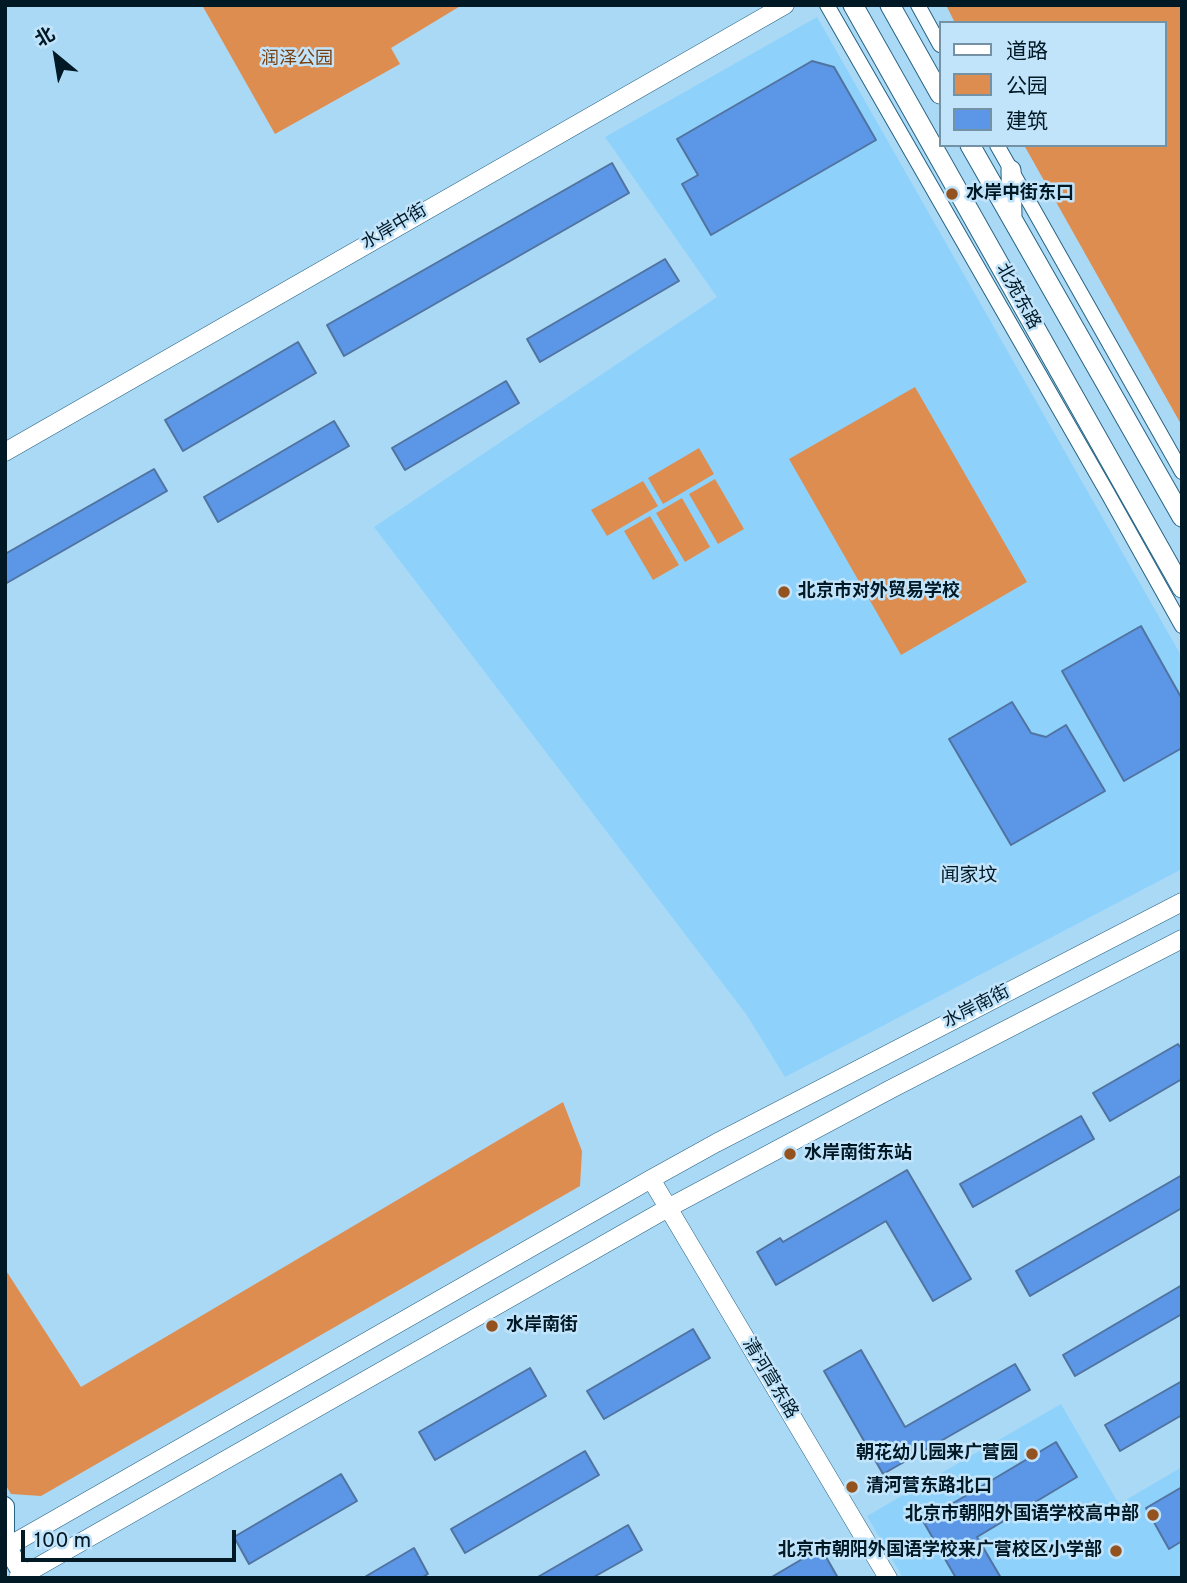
<!DOCTYPE html>
<html>
<head>
<meta charset="utf-8">
<style>
  body { margin:0 }
  #map { position:relative; width:1187px; height:1583px; overflow:hidden; background:#aad9f6; font-family:Overpass,"Noto Sans SC",sans-serif }
  canvas { display:block }
  .frame { position:absolute; inset:0; border:7px solid #011825; pointer-events:none }
  .legend { position:absolute; left:939px; top:21px; width:228px; height:126px; box-sizing:border-box; background:#c1e4fb; border:2px solid #7492a5; margin:0; padding:9px 12px; list-style:none; font-size:21px; color:#011825 }
  .legend li { display:flex; align-items:center; gap:14px; height:35px }
  .legend b { width:35px; border:2px solid #7492a5 }
  .north { position:absolute; left:21px; top:21px; width:70px; height:70px; -webkit-text-stroke:5px #c1e4fb; paint-order:stroke; rotate:330deg; font-size:19px; font-weight:700; line-height:28px; text-align:center; color:#011825 }
  .north::after { content:''; display:block; margin:auto; width:24px; height:32px; background:#011825; clip-path:polygon(50% 0,100% 100%,50% 72%,0 100%) }
  .scale { position:absolute; left:21px; top:1530px; width:215px; height:32px; box-sizing:border-box; border:4px solid #011825; border-top:0; padding-left:9px; font-size:21px; line-height:24px; white-space:nowrap; color:#011825; -webkit-text-stroke:5px #c1e4fb; paint-order:stroke }
</style>
</head>
<body>
<div id="map">
<canvas width="1187" height="1583"></canvas>
<div class="frame"></div>
<ul class="legend">
<li><b style="height:9px;background:#fff"></b>道路</li>
<li><b style="height:19px;background:#de8d51"></b>公园</li>
<li><b style="height:19px;background:#5b97e6"></b>建筑</li>
</ul>
<div class="north">北</div>
<div class="scale">100 m</div>
</div>
<script>
const c = document.querySelector('canvas').getContext('2d');
c.lineJoin = 'round';
function fill(path, color) { c.fillStyle = color; c.fill(path, 'evenodd'); }
function strokePath(path, color, width, dash) { c.strokeStyle = color; c.lineWidth = width; c.lineCap = dash ? 'butt' : 'round'; c.setLineDash(dash || []); c.stroke(path); }
function label(font, color, halo, rows, align = 'center') {
  c.font = font + ' Overpass,"Noto Sans SC",sans-serif'; c.lineWidth = 5; c.setLineDash([]); c.textBaseline = 'middle'; c.strokeStyle = halo; c.fillStyle = color; for (const [text, x, y, turn = 0] of rows) {
    c.save(); c.translate(x, y); c.rotate((+turn || 0) * Math.PI / 180); c.textAlign = isNaN(turn) ? turn : align; if (halo) c.strokeText(text, 0, 0); c.fillText(text, 0, 0); c.restore();
  }
}
const built = new Path2D(`
  M 817,17 L 1182,657 L 1182,869 L 785,1077 L 746,1014 L 374,527 L 717,297 L 605,137 Z
  M 1061,1404 L 1119,1504 L 1182,1467 L 1182,1578 L 903,1578 L 867,1516 Z`);
const green = new Path2D(`
  M 202,5 L 462,5 L 391,48 L 400,64 L 275,134 Z
  M 946,5 L 1182,5 L 1182,426 L 1024,145 L 1164,145 L 1164,23 L 955,23 Z
  M 915,387 L 1027,582 L 901,655 L 789,459 Z
  M 699,448 L 714,474 L 663,504 L 648,478 Z
  M 715,479 L 744,529 L 718,544 L 689,494 Z
  M 643,481 L 658,506 L 607,536 L 591,510 Z
  M 682,498 L 710,547 L 685,562 L 656,513 Z
  M 650,516 L 679,565 L 653,580 L 624,531 Z
  M 563,1102 L 582,1151 L 580,1186 L 41,1496 L 11,1494 L 5,1484 L 5,1269 L 81,1387 Z`);
const building = new Path2D(`
  M 812,61 L 834,67 L 876,140 L 711,235 L 682,184 L 698,175 L 677,139 Z
  M 612,163 L 629,193 L 344,356 L 327,325 Z
  M 665,259 L 679,281 L 540,362 L 527,339 Z
  M 298,342 L 316,373 L 183,451 L 165,420 Z
  M 506,381 L 519,403 L 405,470 L 392,448 Z
  M 334,421 L 349,446 L 218,522 L 204,497 Z
  M 154,469 L 167,491 L 5,584 L 5,554 Z
  M 1141,626 L 1182,699 L 1182,748 L 1124,781 L 1062,671 Z
  M 1012,702 L 1031,733 L 1046,737 L 1066,725 L 1105,791 L 1011,845 L 949,739 Z
  M 1178,1044 L 1182,1050 L 1182,1079 L 1110,1121 L 1093,1093 Z
  M 1081,1116 L 1094,1139 L 973,1207 L 960,1184 Z
  M 907,1170 L 971,1279 L 933,1301 L 886,1221 L 776,1285 L 757,1252 L 780,1238 L 783,1242 Z
  M 1182,1175 L 1182,1208 L 1030,1296 L 1016,1271 Z
  M 1182,1285 L 1182,1314 L 1075,1376 L 1063,1355 Z
  M 693,1329 L 710,1358 L 604,1419 L 587,1391 Z
  M 861,1350 L 905,1427 L 1015,1364 L 1030,1390 L 883,1474 L 824,1371 Z
  M 530,1368 L 546,1396 L 435,1460 L 419,1432 Z
  M 1182,1381 L 1182,1415 L 1120,1451 L 1105,1425 Z
  M 1056,1442 L 1077,1477 L 977,1537 L 1001,1578 L 956,1578 L 923,1521 Z
  M 585,1451 L 599,1475 L 465,1553 L 451,1529 Z
  M 341,1474 L 357,1501 L 249,1564 L 234,1537 Z
  M 1182,1487 L 1182,1541 L 1169,1549 L 1146,1508 Z
  M 628,1525 L 642,1550 L 592,1578 L 536,1578 Z
  M 414,1548 L 428,1574 L 421,1578 L 363,1578 Z
  M 821,1548 L 838,1578 L 770,1578 Z`);
const minor = new Path2D(`
  M 827,5 L 1107,492 L 1182,626
  M 918,5 L 940,45
  M 997,145 L 1182,472
  M 5,1504 L 7,1506 L 7,1547`);
const tertiary = new Path2D(`
  M 5,452 L 785,5
  M 651,1179 L 888,1578
  M 5,1548 L 651,1179 L 716,1143 L 1182,902
  M 18,1578 L 668,1208 L 891,1089 L 1182,939`);
const secondary = new Path2D(`
  M 853,5 L 1182,588
  M 890,5 L 940,94
  M 970,145 L 1182,517
  M 1011,170 L 1012,215
  M 5,1544 L 25,1578`);
const markers = [
  [952,194,7,"#94531e"],
  [784,592,7,"#94531e"],
  [790,1154,7,"#94531e"],
  [492,1326,7,"#94531e"],
  [1032,1454,7,"#94531e"],
  [852,1487,7,"#94531e"],
  [1153,1515,7,"#94531e"],
  [1116,1551,7,"#94531e"]
];
const parkNames = [
  ["润泽公园",297,60]
];
const poiNames = [
  ["水岸中街东口",966,194],
  ["北京市对外贸易学校",798,592],
  ["水岸南街东站",804,1154],
  ["水岸南街",506,1326],
  ["朝花幼儿园来广营园",1018,1454,"right"],
  ["清河营东路北口",866,1487],
  ["北京市朝阳外国语学校高中部",1139,1515,"right"],
  ["北京市朝阳外国语学校来广营校区小学部",1102,1551,"right"]
];
const streetNames = [
  ["水岸中街",395,228,-30],
  ["北苑东路",1017,297,61],
  ["水岸南街",977,1008,-27],
  ["清河营东路",769,1379,59]
];
const neighbourhoodNames = [
  ["闻家坟",969,877]
];
fill(built, '#8ed2fb');
fill(green, '#de8d51');
fill(building, '#5b97e6');
strokePath(building, '#51739f', 2);
strokePath(minor, '#276383', 16);
strokePath(tertiary, '#276383', 19);
strokePath(secondary, '#276383', 21);
strokePath(minor, '#fff', 14);
strokePath(tertiary, '#fff', 18);
strokePath(secondary, '#fff', 19);
for (const [x, y, r, color] of markers) { const dot = new Path2D(); dot.arc(x, y, r, 0, 2 * Math.PI); c.fillStyle = color; c.fill(dot); strokePath(dot, '#c1e4fb', 2.5); }
label('18px', '#783f0e', '#c1e4fb', parkNames);
label('bold 18px', '#011825', '#c1e4fb', poiNames, 'left');
label('18px', '#011825', '#c1e4fb', streetNames);
label('19px', '#011825', '#c1e4fb', neighbourhoodNames);
</script>
</body>
</html>
